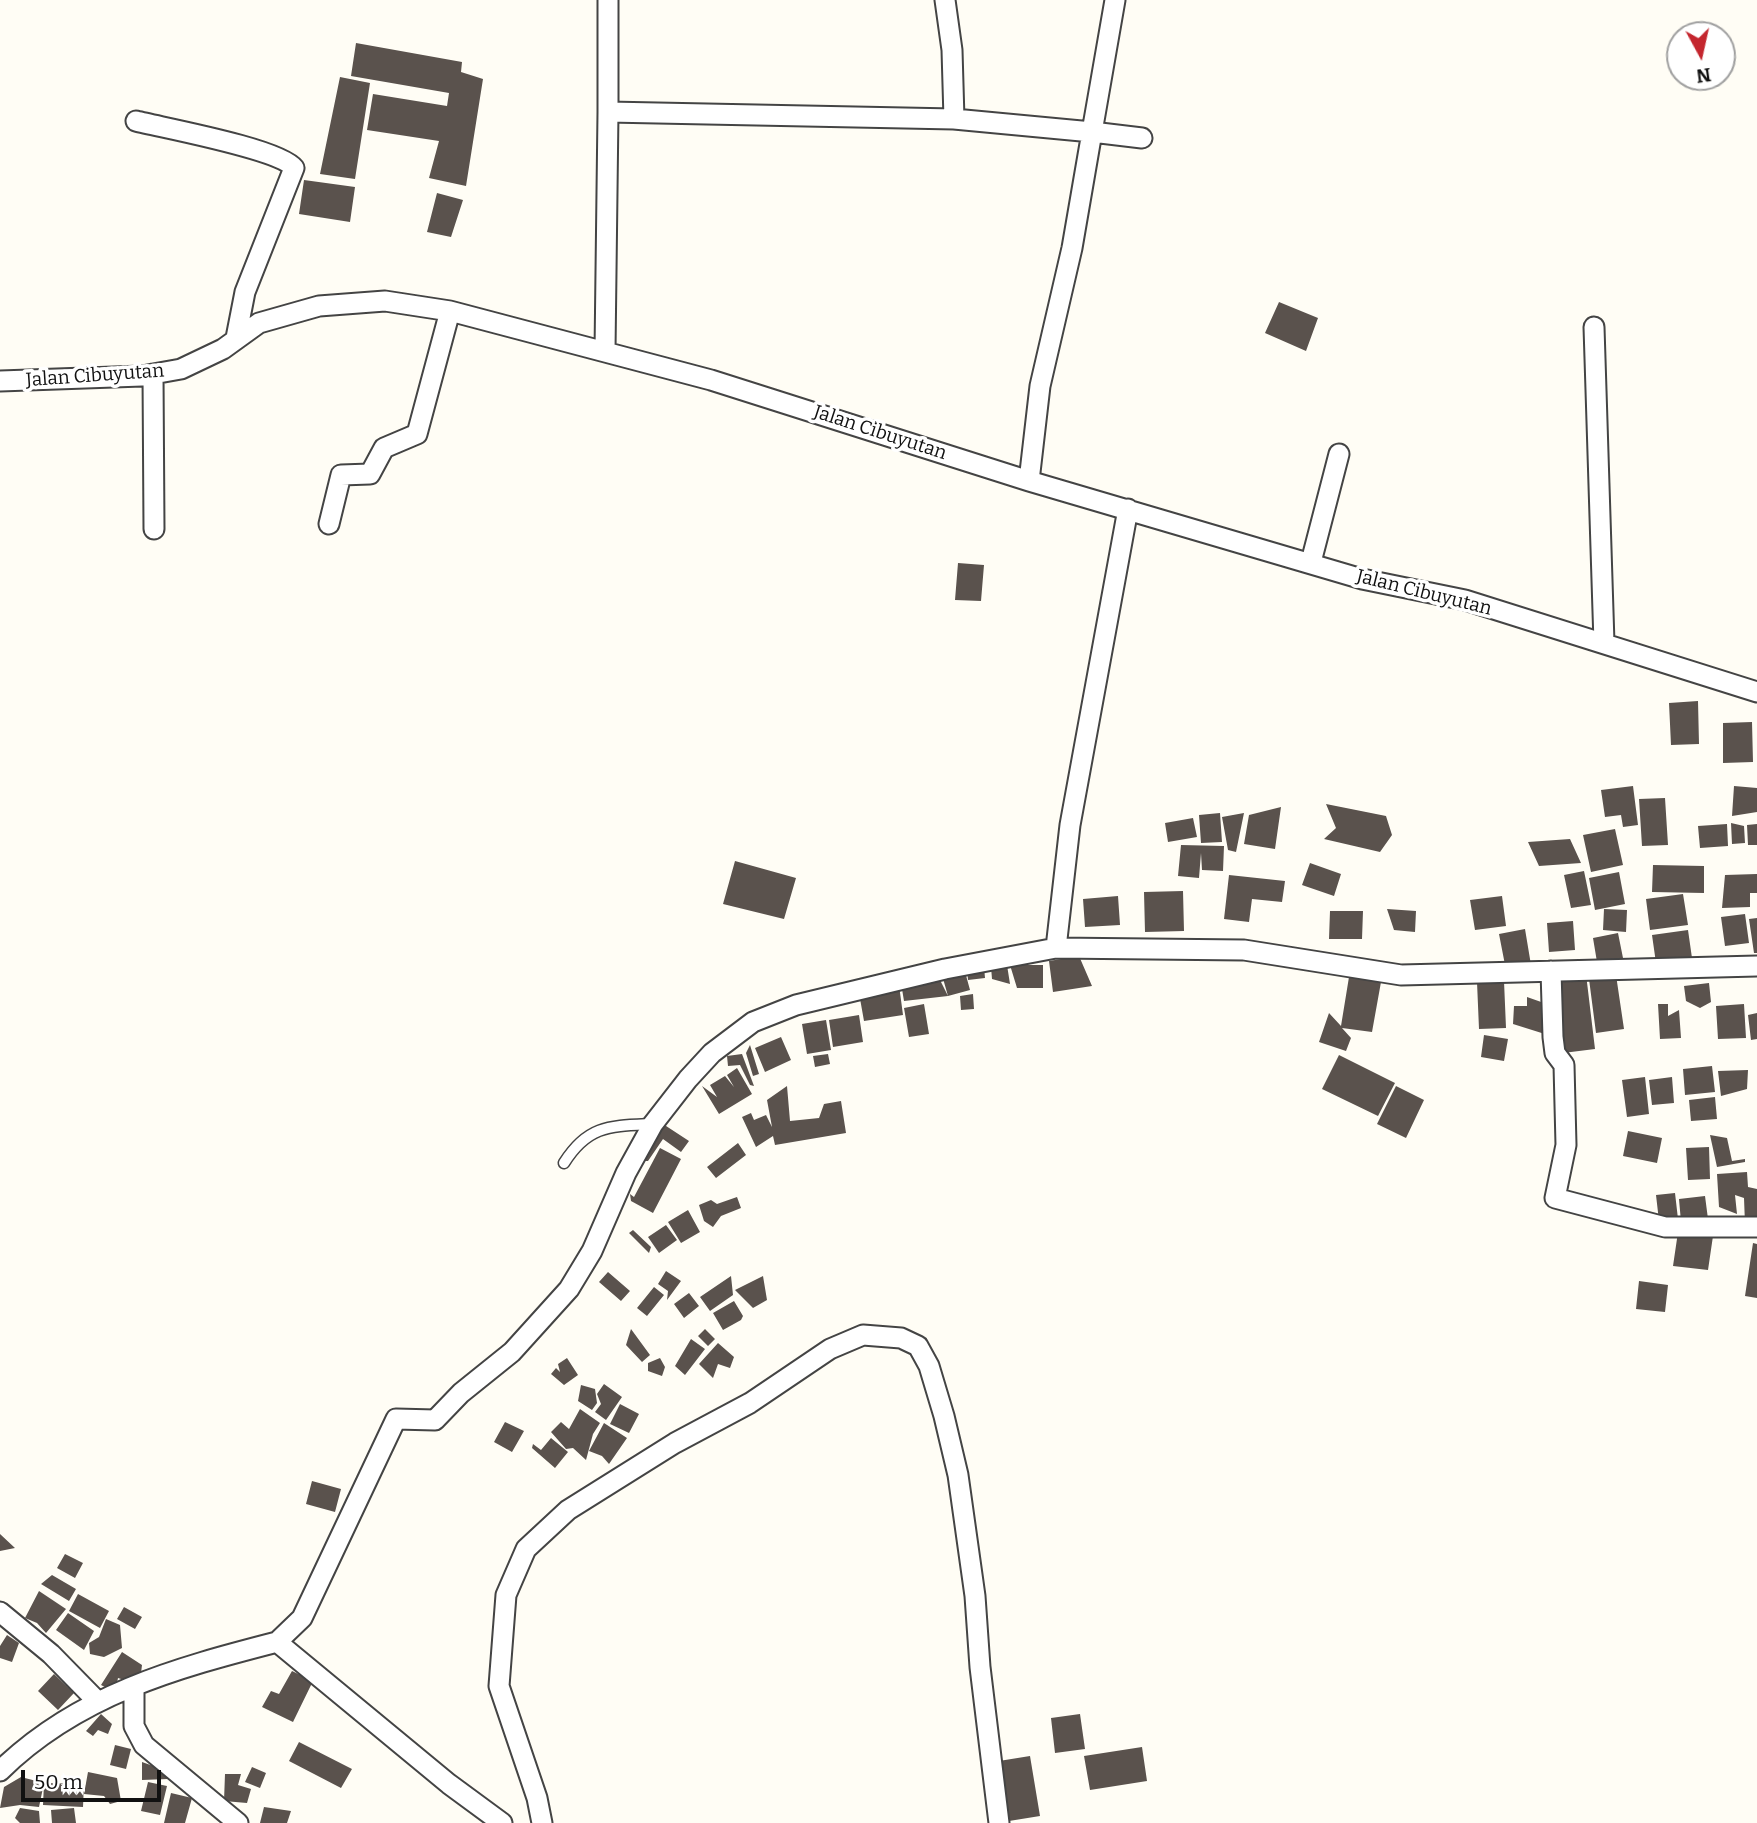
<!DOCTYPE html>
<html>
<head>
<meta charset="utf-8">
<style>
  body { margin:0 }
  #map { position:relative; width:1757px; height:1823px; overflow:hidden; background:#fffdf5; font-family:Bitter,serif }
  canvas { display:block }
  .north { position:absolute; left:1666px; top:21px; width:70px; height:70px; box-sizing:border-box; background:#fff; border:2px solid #a0a0a0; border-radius:50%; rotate:172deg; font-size:19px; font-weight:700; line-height:28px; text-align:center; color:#111 }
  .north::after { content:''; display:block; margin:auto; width:24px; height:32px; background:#c4262e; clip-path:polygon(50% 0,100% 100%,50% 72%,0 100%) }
  .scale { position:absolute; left:21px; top:1770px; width:140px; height:32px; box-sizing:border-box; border:4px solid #111; border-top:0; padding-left:9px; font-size:21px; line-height:24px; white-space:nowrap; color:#111; -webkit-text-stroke:5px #fff; paint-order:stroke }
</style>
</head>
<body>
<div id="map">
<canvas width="1757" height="1823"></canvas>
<div class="north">N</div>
<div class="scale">50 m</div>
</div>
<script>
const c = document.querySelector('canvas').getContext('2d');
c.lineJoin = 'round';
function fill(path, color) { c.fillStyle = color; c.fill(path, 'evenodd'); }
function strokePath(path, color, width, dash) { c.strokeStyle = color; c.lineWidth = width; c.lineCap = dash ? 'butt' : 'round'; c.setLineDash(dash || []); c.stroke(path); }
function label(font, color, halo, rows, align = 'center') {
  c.font = font + ' Bitter,serif'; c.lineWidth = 7; c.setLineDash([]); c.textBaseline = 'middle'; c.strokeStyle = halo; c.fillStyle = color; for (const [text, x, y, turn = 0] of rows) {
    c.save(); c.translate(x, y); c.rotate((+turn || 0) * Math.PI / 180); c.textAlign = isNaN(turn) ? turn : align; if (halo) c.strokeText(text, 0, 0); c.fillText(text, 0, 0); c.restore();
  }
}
const building = new Path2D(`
  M 356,43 L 462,62 L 461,72 L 483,79 L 466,186 L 429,178 L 439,141 L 367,130 L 373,94 L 447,106 L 449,93 L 351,76 Z
  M 340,77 L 370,83 L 355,179 L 320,174 Z
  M 304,180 L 355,187 L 350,222 L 299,214 Z
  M 437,193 L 463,200 L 451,237 L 427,232 Z
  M 1279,302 L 1318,318 L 1306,351 L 1265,333 Z
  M 958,563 L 984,565 L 981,601 L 955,600 Z
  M 1698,701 L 1699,744 L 1671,745 L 1669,703 Z
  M 1752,722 L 1753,762 L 1723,763 L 1723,723 Z
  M 1633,786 L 1638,825 L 1623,827 L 1621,815 L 1605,817 L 1601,790 Z
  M 1734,786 L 1757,788 L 1757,812 L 1732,816 Z
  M 1665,798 L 1668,845 L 1642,846 L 1639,799 Z
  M 1326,804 L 1386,816 L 1392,835 L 1380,852 L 1324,839 L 1336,828 Z
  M 1281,807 L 1275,849 L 1244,844 L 1249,815 Z
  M 1220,813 L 1222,842 L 1201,843 L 1199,815 Z
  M 1244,813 L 1236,852 L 1228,850 L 1222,817 Z
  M 1193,818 L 1197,837 L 1168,842 L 1165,823 Z
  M 1731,823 L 1744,826 L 1745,843 L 1732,844 Z
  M 1727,824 L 1728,846 L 1700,848 L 1698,826 Z
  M 1757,824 L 1757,845 L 1748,845 L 1747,825 Z
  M 1615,829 L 1623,865 L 1591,872 L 1583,835 Z
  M 1570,839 L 1581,863 L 1539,866 L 1528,842 Z
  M 1181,845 L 1224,846 L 1223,871 L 1202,870 L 1201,853 L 1199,878 L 1178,876 Z
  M 735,861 L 796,878 L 784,919 L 723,904 Z
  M 1310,863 L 1341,874 L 1334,896 L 1302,885 Z
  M 1653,865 L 1704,866 L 1704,893 L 1652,892 Z
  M 1584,871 L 1591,905 L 1571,908 L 1564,875 Z
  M 1619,872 L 1625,904 L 1595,910 L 1589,878 Z
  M 1757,874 L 1757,893 L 1750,893 L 1750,907 L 1722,908 L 1725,875 Z
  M 1229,875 L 1285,881 L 1282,902 L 1252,899 L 1249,922 L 1224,919 Z
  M 1183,891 L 1184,931 L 1145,932 L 1144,892 Z
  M 1683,894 L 1688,925 L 1650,930 L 1646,899 Z
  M 1118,896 L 1120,925 L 1085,927 L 1083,899 Z
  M 1502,896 L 1506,926 L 1475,930 L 1470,900 Z
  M 1387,909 L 1416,911 L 1415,932 L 1394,930 Z
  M 1604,909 L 1627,910 L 1626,932 L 1603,930 Z
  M 1330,911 L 1363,911 L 1362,939 L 1329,939 Z
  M 1745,914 L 1749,943 L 1725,946 L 1721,917 Z
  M 1757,918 L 1757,953 L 1754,953 L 1749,919 Z
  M 1573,921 L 1575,950 L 1549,952 L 1547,923 Z
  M 1525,929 L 1531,965 L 1506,970 L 1499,934 Z
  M 1688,930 L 1692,958 L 1656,963 L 1652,935 Z
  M 1618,933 L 1624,963 L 1598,968 L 1593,938 Z
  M 1079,956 L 1092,986 L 1053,992 L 1049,961 Z
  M 1007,965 L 1010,984 L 992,979 L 991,967 Z
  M 1010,965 L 1043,965 L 1043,988 L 1017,988 Z
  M 984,967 L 985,978 L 968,980 L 967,968 Z
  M 964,968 L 970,990 L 948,996 L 942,975 Z
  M 1586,974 L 1595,1049 L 1563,1053 L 1554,978 Z
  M 1616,975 L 1624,1029 L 1596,1033 L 1589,979 Z
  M 938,976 L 948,996 L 904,1001 L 901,983 Z
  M 1349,977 L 1381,982 L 1372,1032 L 1342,1028 L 1351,1038 L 1346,1051 L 1319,1042 L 1329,1013 L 1341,1026 Z
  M 1504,981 L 1506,1028 L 1479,1029 L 1477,982 Z
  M 1709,983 L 1711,1002 L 1700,1008 L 1686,1001 L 1684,986 Z
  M 899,985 L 903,1015 L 864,1021 L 859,993 Z
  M 973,994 L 974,1009 L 961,1010 L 960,996 Z
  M 1527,997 L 1544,1003 L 1548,1035 L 1513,1024 L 1514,1006 L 1527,1006 Z
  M 924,1004 L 929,1034 L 909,1037 L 904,1008 Z
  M 1658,1004 L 1668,1004 L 1668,1016 L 1679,1010 L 1681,1038 L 1660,1039 Z
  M 1744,1004 L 1746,1038 L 1718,1039 L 1716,1006 Z
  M 1757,1013 L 1757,1039 L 1751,1040 L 1748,1015 Z
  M 859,1015 L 863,1042 L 833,1047 L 829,1020 Z
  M 826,1020 L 831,1050 L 807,1054 L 802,1024 Z
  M 1484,1035 L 1508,1039 L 1504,1061 L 1481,1057 Z
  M 781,1037 L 791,1060 L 765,1072 L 755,1048 Z
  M 750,1045 L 759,1074 L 753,1076 L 746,1053 Z
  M 742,1054 L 754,1086 L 750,1085 L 740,1065 L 728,1066 L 727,1056 Z
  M 828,1054 L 830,1064 L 815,1067 L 813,1056 Z
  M 1339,1055 L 1395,1083 L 1378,1116 L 1322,1089 Z
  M 1712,1066 L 1715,1092 L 1685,1095 L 1683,1069 Z
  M 737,1068 L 752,1094 L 719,1114 L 702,1086 L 717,1097 L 710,1085 L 725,1076 L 734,1087 L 727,1075 Z
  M 1748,1070 L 1747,1089 L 1721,1096 L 1718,1071 Z
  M 1645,1077 L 1649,1114 L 1627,1117 L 1622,1080 Z
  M 1672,1077 L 1674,1103 L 1652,1105 L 1649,1080 Z
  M 787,1086 L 790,1121 L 819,1118 L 824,1104 L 841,1101 L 846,1133 L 775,1145 L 773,1136 L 756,1147 L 742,1117 L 751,1113 L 754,1120 L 766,1115 L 772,1127 L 767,1100 Z
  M 1396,1086 L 1424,1100 L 1406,1138 L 1377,1124 Z
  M 1715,1097 L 1717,1119 L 1691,1121 L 1689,1100 Z
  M 663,1124 L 689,1141 L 681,1152 L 663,1139 L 648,1161 L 638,1161 Z
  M 1628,1131 L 1662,1138 L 1657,1163 L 1623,1156 Z
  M 1710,1135 L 1727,1138 L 1732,1161 L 1745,1159 L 1745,1162 L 1717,1167 Z
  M 738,1143 L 746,1155 L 716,1178 L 707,1167 Z
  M 1709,1147 L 1710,1179 L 1688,1180 L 1686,1148 Z
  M 660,1148 L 681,1159 L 653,1213 L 631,1201 L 630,1194 L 634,1197 Z
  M 1747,1172 L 1748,1187 L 1757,1189 L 1757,1224 L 1745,1224 L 1744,1198 L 1735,1195 L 1737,1214 L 1719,1207 L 1717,1174 Z
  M 1675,1193 L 1678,1219 L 1659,1221 L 1656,1195 Z
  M 1705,1196 L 1708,1219 L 1681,1222 L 1679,1199 Z
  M 737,1197 L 741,1208 L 721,1216 L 713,1227 L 704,1221 L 699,1205 L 711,1200 L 717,1204 Z
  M 688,1210 L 700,1232 L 681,1243 L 668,1222 Z
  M 666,1225 L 677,1240 L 659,1253 L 648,1237 Z
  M 633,1230 L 651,1247 L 649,1253 L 629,1233 Z
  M 1678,1232 L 1713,1236 L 1708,1270 L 1673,1266 Z
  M 1753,1243 L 1757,1244 L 1757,1298 L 1745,1296 Z
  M 666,1271 L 681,1281 L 667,1300 L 668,1291 L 658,1284 Z
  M 608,1272 L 630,1291 L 621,1301 L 599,1282 Z
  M 731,1276 L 733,1295 L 710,1311 L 700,1297 Z
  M 763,1276 L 767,1300 L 753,1308 L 735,1290 Z
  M 1639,1281 L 1668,1285 L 1665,1312 L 1636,1309 Z
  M 654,1287 L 664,1295 L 647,1316 L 637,1308 Z
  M 689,1293 L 699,1306 L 684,1318 L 674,1304 Z
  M 734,1301 L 743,1316 L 741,1320 L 723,1330 L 713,1313 Z
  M 631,1329 L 650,1355 L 642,1362 L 626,1345 Z
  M 705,1329 L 715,1339 L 708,1346 L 698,1336 Z
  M 691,1339 L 705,1349 L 685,1375 L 675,1366 Z
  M 718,1343 L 734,1357 L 730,1368 L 718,1364 L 713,1378 L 699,1364 Z
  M 567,1358 L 578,1375 L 564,1385 L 551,1374 L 556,1368 L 560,1372 L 558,1364 Z
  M 660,1358 L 665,1367 L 662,1376 L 648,1371 L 648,1363 Z
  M 604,1384 L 622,1397 L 606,1420 L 595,1412 L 601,1404 L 597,1394 Z
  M 581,1385 L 595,1389 L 597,1403 L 592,1410 L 578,1401 Z
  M 620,1404 L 639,1414 L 629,1433 L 610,1424 Z
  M 580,1409 L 600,1423 L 593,1434 L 586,1460 L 573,1448 L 566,1449 L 551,1432 L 561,1422 L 569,1429 Z
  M 505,1422 L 524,1431 L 512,1452 L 494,1442 Z
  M 604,1423 L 627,1438 L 609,1464 L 602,1456 L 589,1451 Z
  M 551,1438 L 568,1452 L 555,1468 L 532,1448 L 533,1444 L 541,1450 Z
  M 312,1481 L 341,1489 L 335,1512 L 306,1504 Z
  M 0,1534 L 15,1548 L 0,1551 Z
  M 65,1554 L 83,1563 L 75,1578 L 57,1568 Z
  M 52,1575 L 76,1589 L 69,1601 L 41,1584 Z
  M 39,1591 L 66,1609 L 46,1633 L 37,1623 L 25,1618 Z
  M 78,1594 L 109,1611 L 100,1628 L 69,1611 Z
  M 124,1607 L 142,1617 L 135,1629 L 117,1619 Z
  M 68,1613 L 94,1631 L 84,1650 L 56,1630 Z
  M 106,1619 L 120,1625 L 122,1648 L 104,1657 L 90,1654 L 89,1643 L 99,1637 Z
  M 7,1635 L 19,1643 L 12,1662 L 0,1658 L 0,1646 Z
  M 122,1652 L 142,1665 L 141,1673 L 130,1682 L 118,1678 L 117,1683 L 107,1688 L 101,1685 Z
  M 292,1671 L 313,1681 L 293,1722 L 262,1707 L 271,1691 L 279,1694 Z
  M 54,1674 L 74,1693 L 58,1710 L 38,1691 Z
  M 101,1714 L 112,1724 L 108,1734 L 98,1730 L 93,1736 L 86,1731 Z
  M 1080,1714 L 1085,1749 L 1055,1753 L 1051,1718 Z
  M 299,1742 L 352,1769 L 341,1788 L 289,1761 Z
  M 115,1745 L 131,1749 L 126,1769 L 110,1765 Z
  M 1142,1747 L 1147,1781 L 1090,1790 L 1084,1756 Z
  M 1030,1756 L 1040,1816 L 1009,1821 L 999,1761 Z
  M 142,1762 L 170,1772 L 168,1779 L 142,1780 Z
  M 252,1767 L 266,1773 L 260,1788 L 245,1782 Z
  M 88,1772 L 117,1778 L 121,1801 L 110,1804 L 104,1796 L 84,1794 Z
  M 225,1774 L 241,1774 L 238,1785 L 251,1789 L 247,1803 L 224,1801 Z
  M 21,1777 L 44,1783 L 84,1784 L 83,1807 L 43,1805 L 44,1783 L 39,1807 L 20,1805 L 0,1808 L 4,1787 Z
  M 148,1782 L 167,1786 L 160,1815 L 141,1811 Z
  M 171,1793 L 192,1798 L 185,1823 L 164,1823 Z
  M 264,1807 L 291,1811 L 287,1823 L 260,1823 Z
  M 20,1808 L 39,1811 L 40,1823 L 20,1823 L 15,1818 Z
  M 74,1808 L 76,1823 L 52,1823 L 51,1810 Z`);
const lane = new Path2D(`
  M 564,1163 C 588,1125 610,1126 652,1124`);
const street = new Path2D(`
  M 945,0 L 952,50 L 954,119
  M 1115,0 L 1092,132 L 1142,138
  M 608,112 L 608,0
  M 136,121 C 164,128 280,149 294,168 L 245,292 L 236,338
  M 1594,327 L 1604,643
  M 605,351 L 608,112 L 954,119 L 1092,132 L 1072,248 L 1040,386 L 1029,481
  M 153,374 L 154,529
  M 0,381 L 142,376 L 181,369 L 223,349 L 259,323 L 319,306 L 385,301 L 450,311 L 711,380 L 1029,481 L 1362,579 L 1465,600 L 1757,692
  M 329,524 L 341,475 L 370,474 L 384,448 L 417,434 L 450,311
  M 1311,562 L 1339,454
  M 1056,948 L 1070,825 L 1128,509
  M 1551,971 L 1553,1037 L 1555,1053 L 1564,1065 L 1566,1145 L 1555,1198 L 1665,1227 L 1757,1227
  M 0,1612 L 51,1654 L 98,1702
  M 277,1642 L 449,1784 L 502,1823
  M 134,1686 L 134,1726 L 144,1745 L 238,1823
  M 0,1771 C 77,1695 176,1668 277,1642 L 302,1618 L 396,1419 L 435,1420 L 461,1393 L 512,1352 L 569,1289 L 592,1251 L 626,1173 L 653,1124 L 688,1079 L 712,1053 L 753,1022 L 796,1005 L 945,969 L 1056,948 L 1244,950 L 1401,975 L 1757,966
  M 542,1823 L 537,1798 L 499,1686 L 506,1595 L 526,1549 L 568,1510 L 675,1443 L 750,1403 L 830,1349 L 863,1335 L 901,1338 L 918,1346 L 929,1366 L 944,1416 L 958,1475 L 975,1596 L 980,1667 L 999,1823`);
const streetNames = [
  ["Jalan Cibuyutan",95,376,-4],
  ["Jalan Cibuyutan",880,433,18],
  ["Jalan Cibuyutan",1424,593,14]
];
fill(building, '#5a524d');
strokePath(lane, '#444', 13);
strokePath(street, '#444', 23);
strokePath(lane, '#fff', 10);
strokePath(street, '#fff', 19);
label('19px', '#111', '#fff', streetNames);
</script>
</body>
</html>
